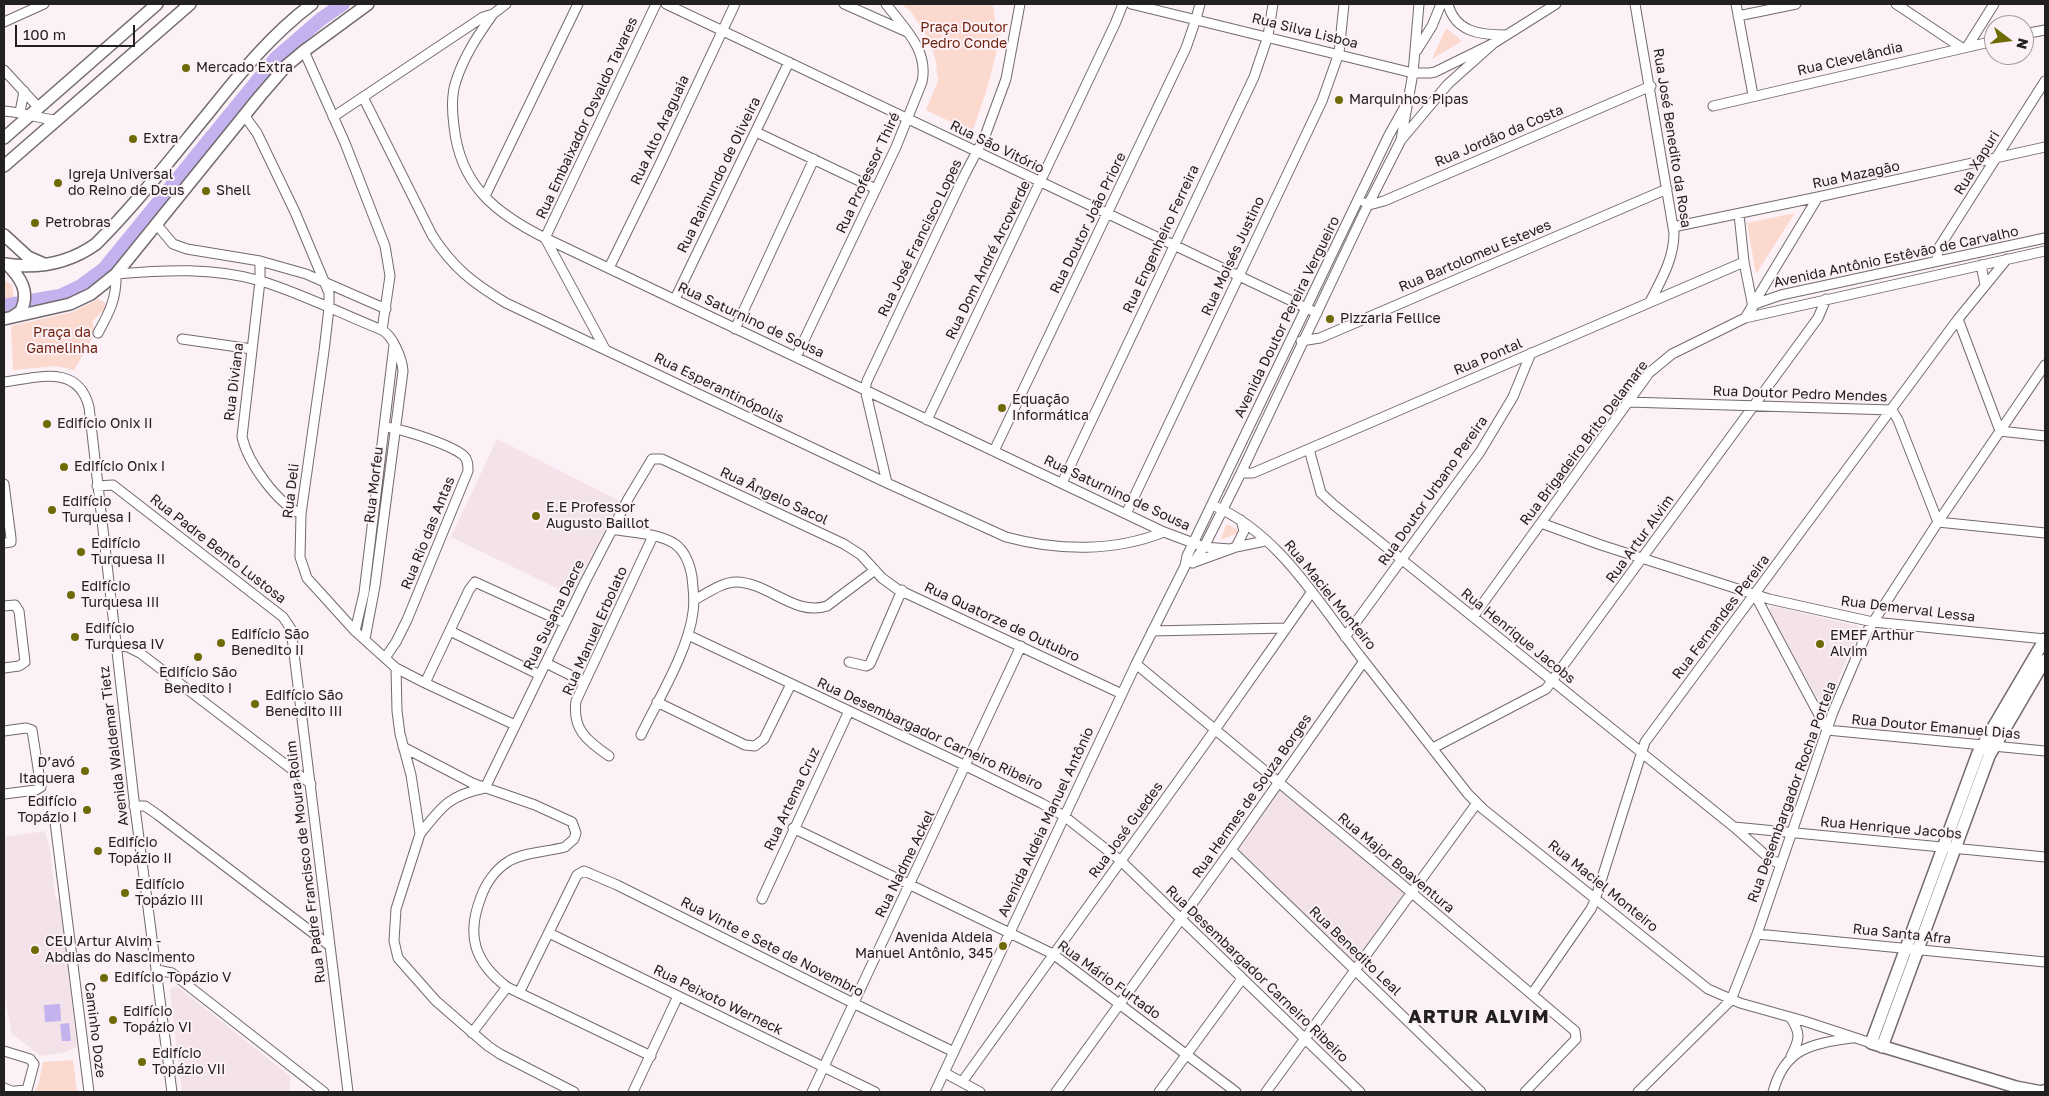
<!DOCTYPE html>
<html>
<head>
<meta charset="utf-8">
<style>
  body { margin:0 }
  #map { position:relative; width:2049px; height:1096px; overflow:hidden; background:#fbf1f6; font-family:"Golos Text",sans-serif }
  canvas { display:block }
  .frame { position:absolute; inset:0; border:5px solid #232021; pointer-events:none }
  .north { position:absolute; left:1984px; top:15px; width:50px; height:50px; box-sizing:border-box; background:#fbf1f6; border:1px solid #a59da1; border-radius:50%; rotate:105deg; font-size:14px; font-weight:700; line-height:20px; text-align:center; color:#232021 }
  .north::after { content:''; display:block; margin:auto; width:18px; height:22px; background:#6e6b07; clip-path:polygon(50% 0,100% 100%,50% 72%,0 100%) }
  .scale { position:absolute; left:15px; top:25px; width:120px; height:22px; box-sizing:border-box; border:2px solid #232021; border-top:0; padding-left:6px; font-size:15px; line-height:18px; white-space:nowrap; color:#232021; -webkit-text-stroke:4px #fbf1f6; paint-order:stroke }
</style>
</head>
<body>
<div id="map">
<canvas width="2049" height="1096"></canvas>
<div class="frame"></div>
<div class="north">N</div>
<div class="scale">100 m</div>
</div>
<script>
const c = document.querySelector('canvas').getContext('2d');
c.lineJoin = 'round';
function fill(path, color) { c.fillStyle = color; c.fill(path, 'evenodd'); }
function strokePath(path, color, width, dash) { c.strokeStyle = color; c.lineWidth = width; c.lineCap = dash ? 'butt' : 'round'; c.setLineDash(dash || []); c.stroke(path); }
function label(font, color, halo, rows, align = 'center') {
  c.font = font + ' "Golos Text",sans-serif'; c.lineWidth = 4; c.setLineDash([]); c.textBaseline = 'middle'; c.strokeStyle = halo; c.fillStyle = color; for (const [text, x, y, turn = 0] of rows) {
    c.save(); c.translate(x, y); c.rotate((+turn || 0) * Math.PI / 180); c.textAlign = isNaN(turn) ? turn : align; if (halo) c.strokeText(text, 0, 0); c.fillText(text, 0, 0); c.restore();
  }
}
const built = new Path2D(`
  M 497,439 L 620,501 L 571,595 L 451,537 Z
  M 1771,606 L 1858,626 L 1859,629 L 1828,705 L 1820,703 L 1769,610 Z
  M 1279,783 L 1411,892 L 1354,969 L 1231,850 Z
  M 45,831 L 50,850 L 55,897 L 60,901 L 77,1047 L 66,1052 L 41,1056 L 12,1034 L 4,994 L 4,837 Z
  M 172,987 L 178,987 L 290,1076 L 290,1092 L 182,1092 L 170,991 Z`);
const green = new Path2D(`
  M 902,4 L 993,4 L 996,30 L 1000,31 C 995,67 984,99 972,132 L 926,110 L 939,78 L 937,77 C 938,50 924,30 908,8 L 907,9 Z
  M 1446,28 L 1462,41 L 1432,59 Z
  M 1795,213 L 1756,274 L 1747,223 Z
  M 4,280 L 12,285 L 14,299 L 11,304 L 4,306 Z
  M 98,299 L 106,303 L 106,307 L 92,322 L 96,332 L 74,370 L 56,366 L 13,370 L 11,326 L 73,312 Z
  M 1227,524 L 1237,529 L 1238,533 L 1220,540 Z
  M 73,1060 L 77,1092 L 35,1092 L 39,1082 L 43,1062 Z`);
const water = new Path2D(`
  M 60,1004 L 61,1021 L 45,1022 L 44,1005 Z
  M 69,1023 L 71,1041 L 62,1041 L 60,1024 Z`);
const river = new Path2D(`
  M 30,301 L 60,296 L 81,286 L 104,269 L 276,58 L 321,19 L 343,4
  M 4,306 L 20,303`);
const minor = new Path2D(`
  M 666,4 L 1317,313
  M 844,4 L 907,32
  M 1131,4 L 1413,73 L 1430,73 L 1435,72 L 1494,43
  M 1448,4 C 1455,32 1480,35 1505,35
  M 1635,4 L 1674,233 C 1674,259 1661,280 1650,302
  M 1736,4 L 1753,95
  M 1896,4 L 1962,48
  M 493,14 C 478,35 464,56 456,81 C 451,95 452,111 454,126 C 460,185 495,213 545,238 L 1164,532 L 1204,547 L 1230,549
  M 1738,16 L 1796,4
  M 4,22 L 44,4
  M 2024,34 L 2045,30
  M 1967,47 L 1994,4
  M 1417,50 L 1432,26 L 1441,4
  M 304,51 L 345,143 L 385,246 L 390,276 L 382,330
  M 4,70 L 39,108
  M 363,97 L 432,235 C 453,268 473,283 506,303 L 887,483 L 1006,537 C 1058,551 1114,552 1164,532
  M 1713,106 L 1994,41
  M 4,111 C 22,112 39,119 57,120
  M 20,112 L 24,91
  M 244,115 L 257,133 L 295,212 L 329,293 L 329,308 L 324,351 L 301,514 L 300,557 L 307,578 L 355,631 L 396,668 L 425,683 L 515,725
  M 333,117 L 483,17 L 493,14 L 506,4
  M 756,132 L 876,189
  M 1401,140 L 1448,84 L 1494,43 L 1556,4
  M 485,196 L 578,4
  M 1365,203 L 1369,205 L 1384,201 L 1651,86
  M 1739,214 L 1744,262 L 1753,307
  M 157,225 L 173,244 L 187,249 L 260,261 L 306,274 L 386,309
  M 1673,227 L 1818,197 L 2045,147
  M 260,261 L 260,281 L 242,437 C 248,463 277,503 301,514
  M 1937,261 L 1938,249 L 2045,81
  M 1981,265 L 1985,285
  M 609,268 L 659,166 L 735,4
  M 675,299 L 789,62
  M 1752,305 L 1781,295 L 2045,238
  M 1745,318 L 1818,197
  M 1958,319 L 2000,431 L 2045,436
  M 735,329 L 814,159
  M 98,333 C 109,313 117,298 116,274 C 164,270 214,267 261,281 C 303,294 342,314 382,330 C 393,336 402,358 403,371 L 375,586 L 365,639
  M 182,339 L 252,349
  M 1301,341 L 1320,338 L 1667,189
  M 605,349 L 545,238 L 656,4
  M 796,357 L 896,147 L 922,82 C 929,50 904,28 886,4
  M 4,382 C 37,378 78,363 89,407 L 134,800 L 172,1092
  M 1628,402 L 1892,410 L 1898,420 L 1938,522 L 2045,533
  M 927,420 L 1115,24 L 1123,4
  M 384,427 C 400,428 452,445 464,456 C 468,460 468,465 468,471 L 407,620 L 396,642 L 385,658
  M 1309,449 L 1321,493 L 1334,505 L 1734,827 L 1771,860 L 1781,864
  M 994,451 L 1186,48 L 1196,19 L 1200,4
  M 1241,473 L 1253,473 L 1744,262
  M 887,483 L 865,389 L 867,381 L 964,176 L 985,136 L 1006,79 L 1020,4
  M 1062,483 L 1254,77 L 1268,36 L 1273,4
  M 4,484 L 11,538 L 11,542 L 4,543
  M 97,486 L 113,485 L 283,617 L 291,629 L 348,1092
  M 1212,505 C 1278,532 1318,602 1360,656 C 1396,702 1432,748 1468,794 L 1483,809 L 1708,989 L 1740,1003 L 1804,1021 L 1871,1043
  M 1126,514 L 1322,101 L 1339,53 L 1344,4
  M 1541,523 L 1601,545 L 1769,599 L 1873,622 L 2045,639
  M 612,529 C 632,533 658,533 675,544 C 686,552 690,565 692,577 C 693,588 695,601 693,612 C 689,649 658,700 641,735
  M 1236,547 L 1244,531 L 1241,520
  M 1192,563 L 1236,547 L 1265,541
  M 1193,563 L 1204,547 L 1241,473 L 1364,213 L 1401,140 L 1413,73 L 1419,4
  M 1755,595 L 1827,730
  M 694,600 C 706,594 722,582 736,582 C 768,582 795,617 827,606 L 875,570
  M 4,606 L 15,605 L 19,611 L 25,662 L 19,666 L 4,668
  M 1473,617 L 1649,373 L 1672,354 L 1745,318 L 2045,251
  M 355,631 L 364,593 L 394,345
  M 450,631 L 540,675
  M 1152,631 L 1286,628
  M 688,635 L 966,766 L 1041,803 L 1064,816 L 1121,861 L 1360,1092
  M 1345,637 L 1480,452 L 1513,397 L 1531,353
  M 116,645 L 128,647 L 140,653 L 311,784
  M 849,662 L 866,666 L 870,664 L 902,590
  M 546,663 L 584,682
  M 1136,664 L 1399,882 L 1575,1031 L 1576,1039 L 1525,1092
  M 396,668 L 397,711 L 400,734 L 411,775 L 420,834 L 396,909 L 394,941 L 398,958 L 436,1001 L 488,1046 L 500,1054 L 574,1092
  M 425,683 L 469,590 L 475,582 L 565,623
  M 657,702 L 745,745 L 755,746 L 764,739 L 791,684
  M 1827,730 L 2045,751
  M 4,731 L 26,728 L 32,730 L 41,787 L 36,790 L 4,794
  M 403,747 L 472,783 L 535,805 L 572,822 L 576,833 L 574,839 L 565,847 C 547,852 525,852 509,861 C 496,869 486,883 481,897 C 466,935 474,962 507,987 L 651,1056
  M 1433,748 L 1546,689 L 1818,318 L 1826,299
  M 609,756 C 587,741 572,729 576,701 L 653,536
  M 134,806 L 145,806 L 158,815 L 330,946
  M 55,822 L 89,1092
  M 1734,827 L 2045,857
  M 793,828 L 1053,954 L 1236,1092
  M 420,834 C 442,806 450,795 485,788 L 585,582 L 628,499 L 652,459 L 662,459 L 844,544 L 861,555 L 882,578 L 897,589 L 1122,694
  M 1231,850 L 1481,1092
  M 762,899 L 849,711
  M 549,933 L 875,1092
  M 1757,934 L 2045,962
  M 157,970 L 172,973 L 324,1092
  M 519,993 L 577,875 L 584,871 L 617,885 L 853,1003 L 954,1052
  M 1532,994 L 1591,909 L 1595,900 L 1645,742 L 1958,319 L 2007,259
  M 1790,1017 C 1801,1033 1800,1039 1791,1056
  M 472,1033 L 507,987
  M 4,1051 L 30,1059 L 34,1064 L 27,1090 L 15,1091
  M 945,1073 L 980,1092
  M 962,1082 L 1207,741 L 1311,593
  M 4,1088 L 14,1092
  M 633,1092 L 678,996
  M 812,1092 L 1021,646
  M 935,1092 L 1136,664 L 1185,566 L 1187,556 L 1389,135 L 1407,103
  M 1056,1092 L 1231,850 L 1364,661
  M 1159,1092 L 1242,979
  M 1266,1092 L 1477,803
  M 1638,1092 L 1731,1000 L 1757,934 L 1833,712 L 1868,630 L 1938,522 L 2045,365
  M 1773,1092 C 1785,1047 1812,1044 1852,1038`);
const major = new Path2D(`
  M 4,138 L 157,4
  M 4,166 L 190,4
  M 4,235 L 28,257 L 44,264
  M 4,264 C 37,269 68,264 96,244 C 137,203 173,156 210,111 C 241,72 272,34 312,4
  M 7,264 C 21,278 30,292 21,311 L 12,317
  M 4,319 L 70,304 L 91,294 L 116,274 L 260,96 L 286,66 L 304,51 L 368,4
  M 1882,1047 L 1989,756 L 2045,660
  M 2042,1092 L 2016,1087 L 1871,1043 L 1978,753 L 2045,639`);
const highway = new Path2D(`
  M 2042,1092 L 2045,1091`);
const markers = [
  [186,68,5,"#6e6b07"],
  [1339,100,5,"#6e6b07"],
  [133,139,5,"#6e6b07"],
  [58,183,5,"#6e6b07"],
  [206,191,5,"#6e6b07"],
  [35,223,5,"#6e6b07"],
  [1330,319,5,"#6e6b07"],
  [1002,408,5,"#6e6b07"],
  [47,424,5,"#6e6b07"],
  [64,467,5,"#6e6b07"],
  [52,510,5,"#6e6b07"],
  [536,516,5,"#6e6b07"],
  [81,552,5,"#6e6b07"],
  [71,595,5,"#6e6b07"],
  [75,637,5,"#6e6b07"],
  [221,643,5,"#6e6b07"],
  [1820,644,5,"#6e6b07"],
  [198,657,5,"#6e6b07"],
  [255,704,5,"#6e6b07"],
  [85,771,5,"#6e6b07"],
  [87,810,5,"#6e6b07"],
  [98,851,5,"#6e6b07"],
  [125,893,5,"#6e6b07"],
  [1003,946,5,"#6e6b07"],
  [35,950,5,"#6e6b07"],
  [104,978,5,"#6e6b07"],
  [113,1020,5,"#6e6b07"],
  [142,1062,5,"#6e6b07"]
];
const parkNames = [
  ["Praça Doutor",964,28],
  ["Pedro Conde",964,44],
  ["Praça da",62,333],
  ["Gamelinha",62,349]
];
const streetNames = [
  ["Rua Silva Lisboa",1305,31,14],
  ["Rua Clevelândia",1850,59,-13],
  ["Rua Embaixador Osvaldo Tavares",587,118,-65],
  ["Rua Alto Araguaia",660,130,-65],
  ["Rua Jordão da Costa",1499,136,-23],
  ["Rua José Benedito da Rosa",1672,138,81],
  ["Rua São Vitório",997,147,26],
  ["Rua Xapuri",1977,163,-58],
  ["Rua Professor Thiré",868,173,-65],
  ["Rua Raimundo de Oliveira",719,175,-64],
  ["Rua Mazagão",1856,175,-12],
  ["Rua Doutor João Priore",1088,223,-64],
  ["Rua José Francisco Lopes",920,238,-64],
  ["Rua Engenheiro Ferreira",1161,239,-65],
  ["Rua Moisés Justino",1233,256,-65],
  ["Rua Bartolomeu Esteves",1475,256,-23],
  ["Avenida Antônio Estêvão de Carvalho",1896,257,-12],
  ["Rua Dom André Arcoverde",988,260,-64],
  ["Avenida Doutor Pereira Vergueiro",1287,317,-64],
  ["Rua Saturnino de Sousa",751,320,25],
  ["Rua Pontal",1488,357,-23],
  ["Rua Diviana",234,382,-83],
  ["Rua Esperantinópolis",719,388,26],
  ["Rua Doutor Pedro Mendes",1800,394,2],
  ["Rua Brigadeiro Brito Delamare",1584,443,-53],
  ["Rua Morfeu",374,485,-83],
  ["Rua Deli",291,491,-83],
  ["Rua Doutor Urbano Pereira",1433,491,-55],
  ["Rua Saturnino de Sousa",1117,493,25],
  ["Rua Ângelo Sacol",774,496,25],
  ["Rua Rio das Antas",428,533,-68],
  ["Rua Artur Alvim",1640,539,-54],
  ["Rua Padre Bento Lustosa",218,549,38],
  ["Rua Maciel Monteiro",1330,595,51],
  ["Rua Demerval Lessa",1908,609,7],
  ["Rua Susana Dacre",554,615,-64],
  ["Rua Fernandes Pereira",1721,617,-53],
  ["Rua Quatorze de Outubro",1002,622,25],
  ["Rua Manuel Erbolato",595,631,-66],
  ["Rua Henrique Jacobs",1518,636,39],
  ["Rua Doutor Emanuel Dias",1936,727,5],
  ["Rua Desembargador Carneiro Ribeiro",930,734,25],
  ["Avenida Waldemar Tietz",114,746,-97],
  ["Rua Desembargador Rocha Portela",1792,792,-70],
  ["Rua Hermes de Souza Borges",1252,796,-55],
  ["Rua Artema Cruz",792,799,-65],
  ["Avenida Aldeia Manuel Antônio",1046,822,-65],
  ["Rua Henrique Jacobs",1891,828,5],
  ["Rua José Guedes",1126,830,-54],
  ["Rua Padre Francisco de Moura Rolim",306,862,-97],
  ["Rua Major Boaventura",1396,863,40],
  ["Rua Nadme Ackel",905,864,-64],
  ["Rua Maciel Monteiro",1603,886,39],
  ["Rua Santa Afra",1902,934,6],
  ["Rua Vinte e Sete de Novembro",772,947,27],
  ["Rua Benedito Leal",1355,951,44],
  ["Rua Desembargador Carneiro Ribeiro",1257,974,44],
  ["Rua Mário Furtado",1109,980,36],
  ["Rua Peixoto Werneck",718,1000,26],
  ["Caminho Doze",95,1030,83]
];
const poiNames = [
  ["Mercado Extra",196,68],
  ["Marquinhos Pipas",1349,100],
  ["Extra",143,139],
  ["Igreja Universal",68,175],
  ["do Reino de Deus",68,191],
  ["Shell",216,191],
  ["Petrobras",45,223],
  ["Pizzaria Fellice",1340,319],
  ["Equação",1012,400],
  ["Informática",1012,416],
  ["Edifício Onix II",57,424],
  ["Edifício Onix I",74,467],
  ["Edifício",62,502],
  ["Turquesa I",62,518],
  ["E.E Professor",546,508],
  ["Augusto Baillot",546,524],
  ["Edifício",91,544],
  ["Turquesa II",91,560],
  ["Edifício",81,587],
  ["Turquesa III",81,603],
  ["Edifício",85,629],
  ["Turquesa IV",85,645],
  ["Edifício São",231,635],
  ["Benedito II",231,651],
  ["EMEF Arthur",1830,636],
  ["Alvim",1830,652],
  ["Edifício São",198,673,"center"],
  ["Benedito I",198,689,"center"],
  ["Edifício São",265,696],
  ["Benedito III",265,712],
  ["D’avó",75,763,"right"],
  ["Itaquera",75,779,"right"],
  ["Edifício",77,802,"right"],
  ["Topázio I",77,818,"right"],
  ["Edifício",108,843],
  ["Topázio II",108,859],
  ["Edifício",135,885],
  ["Topázio III",135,901],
  ["Avenida Aldeia",993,938,"right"],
  ["Manuel Antônio, 345",993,954,"right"],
  ["CEU Artur Alvim -",45,942],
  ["Abdias do Nascimento",45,958],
  ["Edifício Topázio V",114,978],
  ["Edifício",123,1012],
  ["Topázio VI",123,1028],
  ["Edifício",152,1054],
  ["Topázio VII",152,1070]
];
const districtNames = [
  ["ARTUR ALVIM",1479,1017]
];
fill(built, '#f4e2eb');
fill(green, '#fcd9cf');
fill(water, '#c4b2ee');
strokePath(river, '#c4b2ee', 14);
strokePath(minor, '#726a6e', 11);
strokePath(major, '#726a6e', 14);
strokePath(highway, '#726a6e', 15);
strokePath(minor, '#fff', 9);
strokePath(major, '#fff', 11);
strokePath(highway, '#fff', 12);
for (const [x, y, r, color] of markers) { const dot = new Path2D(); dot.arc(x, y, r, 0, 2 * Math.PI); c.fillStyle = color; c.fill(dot); strokePath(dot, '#fbf1f6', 2); }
label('14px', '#72230f', '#fbf1f6', parkNames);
label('14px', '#232021', '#fbf1f6', streetNames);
label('14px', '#232021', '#fbf1f6', poiNames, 'left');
c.letterSpacing = '1px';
label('bold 19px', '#232021', '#fbf1f6', districtNames);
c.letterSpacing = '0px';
</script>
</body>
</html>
